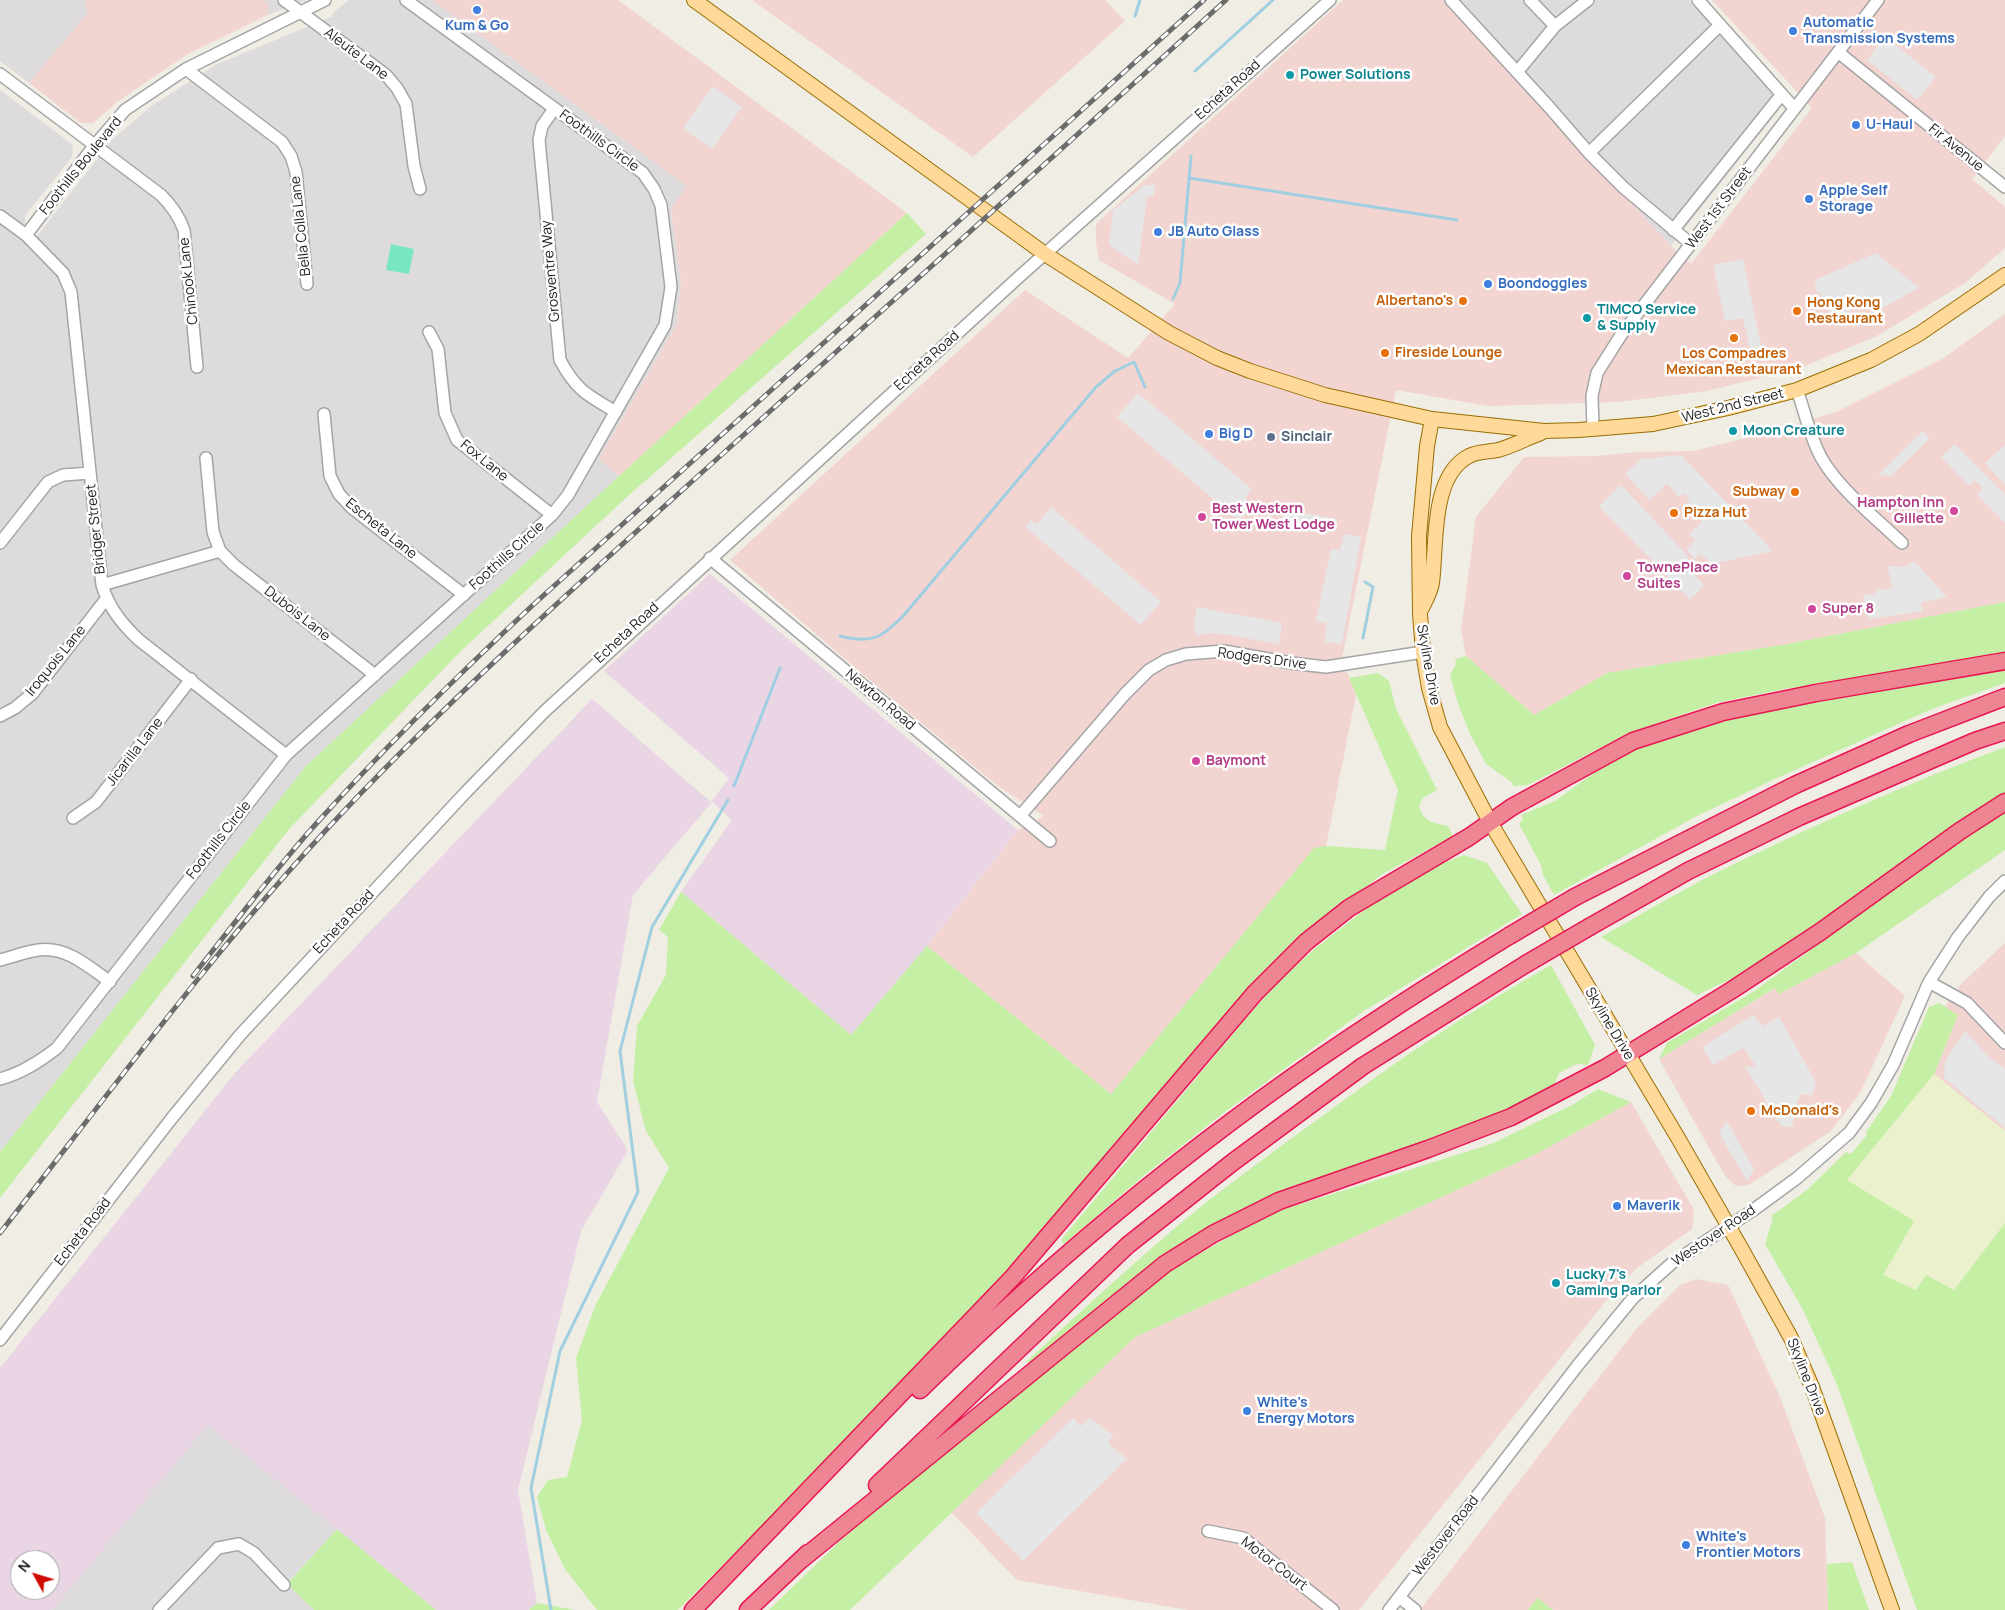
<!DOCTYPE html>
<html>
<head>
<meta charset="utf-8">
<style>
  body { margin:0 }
  #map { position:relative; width:2005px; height:1610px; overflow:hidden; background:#f0ede4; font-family:Manrope,sans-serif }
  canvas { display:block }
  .north { position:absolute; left:10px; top:1550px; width:50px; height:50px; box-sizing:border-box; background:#fff; border:1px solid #a5a5a5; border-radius:50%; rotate:309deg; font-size:14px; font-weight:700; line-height:20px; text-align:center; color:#1e1e1e }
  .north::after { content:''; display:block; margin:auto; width:18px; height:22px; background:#cd0b00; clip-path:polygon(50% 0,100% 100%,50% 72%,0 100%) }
</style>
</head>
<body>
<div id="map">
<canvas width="2005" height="1610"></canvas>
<div class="north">N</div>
</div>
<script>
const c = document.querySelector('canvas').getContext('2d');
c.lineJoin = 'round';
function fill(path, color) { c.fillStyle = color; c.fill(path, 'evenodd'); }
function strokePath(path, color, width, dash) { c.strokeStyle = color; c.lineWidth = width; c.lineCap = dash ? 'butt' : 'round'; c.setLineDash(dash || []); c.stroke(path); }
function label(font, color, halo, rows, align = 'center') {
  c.font = font + ' Manrope,sans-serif'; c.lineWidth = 5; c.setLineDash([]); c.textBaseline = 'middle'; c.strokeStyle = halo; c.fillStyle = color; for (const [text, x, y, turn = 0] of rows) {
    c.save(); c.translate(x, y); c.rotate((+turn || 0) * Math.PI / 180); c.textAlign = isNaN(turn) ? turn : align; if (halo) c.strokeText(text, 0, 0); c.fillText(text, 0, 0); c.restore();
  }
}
const residential = new Path2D(`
  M 0,0 L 84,0 L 88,13 L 29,83 L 0,61 Z
  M 263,0 L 306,0 L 268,15 L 268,4 Z
  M 349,0 L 432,0 L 687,186 L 671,209 L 681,281 L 677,324 L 599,459 L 619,476 L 306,766 L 0,1152 L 0,90 L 73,145 L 72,157 L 25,216 L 27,249 L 112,140 L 150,107 L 215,65 L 331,17 L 335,11 Z
  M 1442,0 L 1689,0 L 1783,104 L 1671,246 Z
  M 208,1424 L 337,1529 L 287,1583 L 314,1610 L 52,1610 Z`);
const commercial = new Path2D(`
  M 84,0 L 263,0 L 268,4 L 268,15 L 186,55 L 117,102 L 93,123 L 81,123 L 29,83 L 88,13 Z
  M 432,0 L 618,0 L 907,213 L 619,476 L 599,459 L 677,324 L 681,281 L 671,209 L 687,186 Z
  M 752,0 L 1105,0 L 1125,21 L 973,157 Z
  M 1343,0 L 1442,0 L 1671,246 L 1691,264 L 1812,108 L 1712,0 L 2005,0 L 2005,136 L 1972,179 L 2005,207 L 2005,248 L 1965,283 L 1877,336 L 1800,368 L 1707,391 L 1617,402 L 1488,406 L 1396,390 L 1342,658 L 1356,695 L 1326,846 L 1314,849 L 1111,1094 L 927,946 L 1018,830 L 1044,816 L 998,786 L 865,676 L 730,560 L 1025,290 L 1128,358 L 1175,304 L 1099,260 L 1096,242 L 1096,224 Z
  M 2005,314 L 2005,602 L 1782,645 L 1607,673 L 1534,715 L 1466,656 L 1461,631 L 1476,517 L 1524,457 L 1598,456 L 1637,452 L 1694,451 L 1766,433 L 1836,412 L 1942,359 Z
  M 2005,943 L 2005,1131 L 1934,1074 L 1958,1015 L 1945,1007 L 1960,985 Z
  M 1856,953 L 1905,996 L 1860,1093 L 1831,1131 L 1749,1185 L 1736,1186 L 1725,1176 L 1659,1059 L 1776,988 L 1779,994 Z
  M 1631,1102 L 1694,1210 L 1692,1229 L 1637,1268 L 1613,1292 L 1359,1610 L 1188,1610 L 1017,1580 L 951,1512 L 1135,1337 L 1538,1153 Z
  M 1696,1279 L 1728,1285 L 1780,1397 L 1825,1518 L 1828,1610 L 1553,1610 L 1538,1598 L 1528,1610 L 1420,1610 L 1637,1328 L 1680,1285 Z`);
const industrial = new Path2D(`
  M 710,574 L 1018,830 L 927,946 L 851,1035 L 681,892 L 732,820 L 712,802 L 633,895 L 597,1102 L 628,1150 L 581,1231 L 518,1490 L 537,1603 L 529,1610 L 436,1610 L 208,1425 L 52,1610 L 0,1610 L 0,1368 L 235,1073 L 592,699 L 711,802 L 729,778 L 604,671 ZM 20,1560 L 50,1560 L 50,1590 L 20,1590 Z`);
const farmland = new Path2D(`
  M 1934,1074 L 2005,1131 L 2005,1223 L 1954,1290 L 1926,1275 L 1916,1290 L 1883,1275 L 1847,1180 Z`);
const grass = new Path2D(`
  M 907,213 L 926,234 L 628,496 L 461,651 L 290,828 L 0,1198 L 0,1152 L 306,766 L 619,476 Z
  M 2005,602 L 2005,655 L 1864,680 L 1789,688 L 1716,703 L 1629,733 L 1528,785 L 1513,786 L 1513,783 L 1486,764 L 1470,734 L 1458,704 L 1450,675 L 1456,664 L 1455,659 L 1466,656 L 1534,715 L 1607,673 L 1782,645 Z
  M 2005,668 L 2005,683 L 1932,709 L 1775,779 L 1697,816 L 1554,895 L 1543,875 L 1541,865 L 1519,824 L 1523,819 L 1521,815 L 1555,801 L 1616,757 L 1670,735 L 1736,717 L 1826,698 Z
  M 1378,673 L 1389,681 L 1396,709 L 1437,790 L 1423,798 L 1419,806 C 1423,822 1434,823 1448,826 L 1453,836 L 1381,875 L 1302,938 L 1014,1272 L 678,1610 L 597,1610 L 565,1569 L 546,1530 L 537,1497 L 548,1480 L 567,1477 L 582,1420 L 576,1358 L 596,1304 L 669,1168 L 646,1131 L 633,1081 L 637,1026 L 666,975 L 668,937 L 659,930 L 681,892 L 851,1035 L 927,946 L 1111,1094 L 1314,848 L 1326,846 L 1385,850 L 1398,790 L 1349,678 Z
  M 2005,747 L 2005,793 L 1933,840 L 1826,921 L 1742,974 L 1697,995 L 1601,937 C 1639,916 1676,893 1714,874 C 1809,827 1906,784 2005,747 Z
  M 2005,811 L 2005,850 L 1856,953 L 1779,994 L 1775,988 L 1659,1059 L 1667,1043 L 1756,990 L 1942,853 Z
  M 1464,855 L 1487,863 L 1522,914 L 1364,1011 L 1222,1114 L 1141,1178 L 1064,1244 L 1061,1240 L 1248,1016 L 1281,979 L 1316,948 L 1375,902 L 1433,867 Z
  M 1551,965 L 1595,1045 L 1588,1065 L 1577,1064 L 1559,1073 L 1554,1085 L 1519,1103 L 1468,1126 L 1283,1191 L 1174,1249 L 1029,1364 L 1027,1361 C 1078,1314 1129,1267 1182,1222 C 1227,1185 1274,1151 1321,1117 C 1395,1062 1471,1010 1551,965 Z
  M 1939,1003 L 1958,1015 L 1934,1074 L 1847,1180 L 1914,1221 L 1883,1275 L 1916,1290 L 1926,1275 L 1954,1290 L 2005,1223 L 2005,1610 L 1917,1610 L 1836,1382 L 1802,1308 L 1765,1244 L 1773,1218 L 1771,1216 L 1807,1190 L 1846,1152 L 1851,1154 L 1867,1135 L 1866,1132 L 1891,1096 L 1929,1007 Z
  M 1598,1089 L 1631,1102 L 1538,1153 L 1135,1337 L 850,1610 L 769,1610 L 841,1540 L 926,1466 L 1173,1269 L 1269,1214 L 1491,1144 L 1572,1105 Z
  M 337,1529 L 436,1610 L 314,1610 L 287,1584 Z
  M 1852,1562 L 1869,1610 L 1828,1610 L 1827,1564 Z
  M 1538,1598 L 1553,1610 L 1528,1610 Z
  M 537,1603 L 575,1610 L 529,1610 Z`);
const pitch = new Path2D(`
  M 391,244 L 414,249 L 409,274 L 386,270 Z`);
const parking = new Path2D(`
  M 1885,37 L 1936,77 L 1917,100 L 1867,60 Z
  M 713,86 L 742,107 L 712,149 L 683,128 Z
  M 1156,184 L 1153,197 L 1147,197 L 1138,265 L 1109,245 L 1113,210 L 1144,186 Z
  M 1876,253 L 1919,288 L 1875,312 L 1869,302 L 1832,319 L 1824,297 L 1816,291 L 1815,280 Z
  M 1743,259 L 1763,354 L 1751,356 L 1743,318 L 1725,321 L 1713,265 Z
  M 1138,393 L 1252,489 L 1246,497 L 1246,513 L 1239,521 L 1117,417 Z
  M 1923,431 L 1930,438 L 1891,476 L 1878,475 Z
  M 1955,444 L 2005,495 L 2005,523 L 1977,495 L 1983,488 L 1975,480 L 1969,486 L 1941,457 Z
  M 2005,445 L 2005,485 L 1985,463 Z
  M 1681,455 L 1773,551 L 1711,564 L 1701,554 L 1695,559 L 1686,549 L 1695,541 L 1689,534 L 1702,522 L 1686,504 L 1690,500 L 1683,493 L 1679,497 L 1667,484 L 1649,500 L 1625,474 L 1641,459 Z
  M 1621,485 L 1689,557 L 1683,563 L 1704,585 L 1690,600 L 1599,506 Z
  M 1051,507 L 1161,602 L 1141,625 L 1025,527 L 1031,520 L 1037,524 Z
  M 1283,509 L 1337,519 L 1335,530 L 1281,521 Z
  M 1344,534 L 1361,537 L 1342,644 L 1324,642 L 1327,623 L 1316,621 L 1331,549 L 1340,550 Z
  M 1914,561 L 1947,597 L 1921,603 L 1923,611 L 1869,619 L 1863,596 L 1876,593 L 1876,590 L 1893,588 L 1887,566 L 1904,567 Z
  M 1197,607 L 1282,623 L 1279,644 L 1221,634 L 1207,633 L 1196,636 L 1194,626 Z
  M 1753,1015 L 1763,1026 L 1779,1017 L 1816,1082 L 1812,1095 L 1801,1094 L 1796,1105 L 1792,1127 L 1781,1126 L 1745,1067 L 1756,1066 L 1743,1048 L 1713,1065 L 1702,1047 Z
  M 1965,1031 L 1988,1056 L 2005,1069 L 2005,1128 L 1944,1078 L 1945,1061 Z
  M 1727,1121 L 1754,1169 L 1747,1181 L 1719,1133 Z
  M 1073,1418 L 1081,1426 L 1090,1418 L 1114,1436 L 1108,1443 L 1127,1459 L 1023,1561 L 976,1513 Z`);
const stream = new Path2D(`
  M 1135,16 L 1140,0
  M 1195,71 L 1273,0
  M 1189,178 L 1457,220
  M 1173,299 L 1180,283 L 1191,156
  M 840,636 C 872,644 882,638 904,615 L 1096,387 L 1115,371 L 1134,362 L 1145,387
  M 1363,638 L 1373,587 L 1365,582
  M 734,786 L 780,668
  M 551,1610 L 531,1488 L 560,1351 L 638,1192 L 620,1051 L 652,927 L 728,800`);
const minor = new Path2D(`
  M 284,0 L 386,75 L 397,88 L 406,104 L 414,166 L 420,189
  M 1451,0 L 1550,108 L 1589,153 L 1624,188 L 1691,244
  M 1530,0 L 1555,26
  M 1698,0 L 1794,108
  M 1838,52 L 2005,187
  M 186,69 L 282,142 L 291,156 L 296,172 L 307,284
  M 1518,71 L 1555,26 L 1588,0
  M 0,74 L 161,195 C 172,206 179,216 184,230 L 197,367
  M 554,109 L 542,126 L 539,140 L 560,360 C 576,390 587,395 616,412
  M 1589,153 L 1720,25
  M 0,216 L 26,235 L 94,146 L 125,110 L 186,69 L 325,0
  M 1673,230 L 1782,94
  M 26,235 L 63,273 L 71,292 L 102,585 C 109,608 122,624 139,640 L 286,755
  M 429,332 L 438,349 L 445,413 L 457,440 L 552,515
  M 1797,390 C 1805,412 1810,438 1822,459 C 1840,490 1876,518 1902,543
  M 324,414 L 330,476 L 339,494 L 352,508 L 464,595
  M 1593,429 L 1592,396 L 1597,373 L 1621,335 L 1878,0
  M 206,458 L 213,532 L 220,551 L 234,565 L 375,675
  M 0,543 L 48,482 L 63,475 L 90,473
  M 710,558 L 1050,841
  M 102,585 L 220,551
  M 0,716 L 15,708 L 33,693 L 106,599
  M 1020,816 L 1125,694 L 1149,670 L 1166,660 L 1186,654 L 1224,651 L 1291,663 L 1326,667 L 1423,652
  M 73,818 L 96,802 L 191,679
  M 0,960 C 12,957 25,952 38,950 C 66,946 88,966 110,982
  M 1929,982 L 1967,1003 L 2005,1043
  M 0,1079 C 22,1073 39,1062 57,1048 L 286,755 L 552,515 L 568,495 L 665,325 L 671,287 L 661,205 L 654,189 L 643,173 L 406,0
  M 0,1340 L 172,1118 L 240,1035 L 466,792 L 545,711 L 1020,276 L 1330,0
  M 1208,1531 L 1243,1538 L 1333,1610
  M 1399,1597 L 1415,1610
  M 159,1610 L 218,1548 L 239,1544 L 254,1553 L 284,1585
  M 1389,1610 L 1578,1365 L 1633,1298 L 1672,1263 L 1752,1211 L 1797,1178 L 1849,1133 L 1871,1103 L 1893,1065 L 1929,982 L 1958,937 L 1989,897 L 2005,881`);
const major = new Path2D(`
  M 694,0 L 1045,254 L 1169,333 L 1217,358 L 1250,371 L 1325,395 L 1432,419 L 1544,431 L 1579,430 L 1653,424 L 1728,408 L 1797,390 L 1871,360 L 1919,334 L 2005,275
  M 1432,419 L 1427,446 L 1419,536 L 1420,614 L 1423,652 L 1429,688 L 1440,727 L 1490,822 L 1678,1138 L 1741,1248 L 1791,1338 L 1812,1387 L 1892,1610
  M 1422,608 C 1426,600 1431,591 1432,583 C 1437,546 1430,476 1469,456 C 1478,451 1489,452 1498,450 C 1513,446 1527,438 1541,433`);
const highway = new Path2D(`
  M 1575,897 L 1795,785 L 1909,734 L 2005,697
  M 1591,926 L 1688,871 L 1799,817 L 1975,741 L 2005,731
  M 920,1390 C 1059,1254 1215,1125 1378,1019 C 1421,990 1465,963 1509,936
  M 877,1485 L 1128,1245 L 1233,1162 L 1363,1066 L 1526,964
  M 801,1560 L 1165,1264 L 1213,1234 L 1279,1201 L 1428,1149 L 1511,1117 L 1605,1068 L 1732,990 L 1820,932 L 1960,831 L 2005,802
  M 693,1610 L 1013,1277 L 1255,993 L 1306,942 L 1349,908 L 1469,837 L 1512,807 L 1633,741 L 1723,712 L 1816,693 L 2005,661
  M 748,1610 L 808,1553`);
const rail = new Path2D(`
  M 193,976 C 233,925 272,873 315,825 C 384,748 458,675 534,604 L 1204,0
  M 0,1233 C 111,1091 218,944 343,812 C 467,681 604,561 738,440 C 901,294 1064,147 1226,0`);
const highwayBridge = new Path2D(`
  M 1509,936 L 1575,897
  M 1526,964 L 1591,926`);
const markers = [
  [477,10,5,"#3f7fe0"],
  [1793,31,5,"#3f7fe0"],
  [1290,75,5,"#0f9aa8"],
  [1856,125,5,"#3f7fe0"],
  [1809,199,5,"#3f7fe0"],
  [1158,232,5,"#3f7fe0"],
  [1488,284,5,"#3f7fe0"],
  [1463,301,5,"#e8710a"],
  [1797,311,5,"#e8710a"],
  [1587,318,5,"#0f9aa8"],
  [1734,338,5,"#e8710a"],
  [1385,353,5,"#e8710a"],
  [1733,431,5,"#0f9aa8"],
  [1209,434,5,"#3f7fe0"],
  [1271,437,5,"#5c6f8a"],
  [1795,492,5,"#e8710a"],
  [1954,511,5,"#d1479c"],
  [1674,513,5,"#e8710a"],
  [1202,517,5,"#d1479c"],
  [1627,576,5,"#d1479c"],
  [1812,609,5,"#d1479c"],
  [1196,761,5,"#d1479c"],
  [1751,1111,5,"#e8710a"],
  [1617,1206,5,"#3f7fe0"],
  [1556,1283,5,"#0f9aa8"],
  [1247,1411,5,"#3f7fe0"],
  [1686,1545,5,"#3f7fe0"]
];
const shopNames = [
  ["Automatic",1803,23],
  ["Transmission Systems",1803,39],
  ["Kum & Go",477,26,"center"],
  ["U-Haul",1866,125],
  ["Apple Self",1819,191],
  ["Storage",1819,207],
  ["JB Auto Glass",1168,232],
  ["Boondoggles",1498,284],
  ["Big D",1219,434],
  ["Maverik",1627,1206],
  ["White's",1257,1403],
  ["Energy Motors",1257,1419],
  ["White's",1696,1537],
  ["Frontier Motors",1696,1553]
];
const streetNames = [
  ["Aleute Lane",356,54,37],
  ["Echeta Road",1228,90,-42],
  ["Foothills Circle",599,141,36],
  ["Fir Avenue",1956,148,39],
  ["Foothills Boulevard",81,166,-51],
  ["West 1st Street",1719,208,-53],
  ["Bella Colla Lane",301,226,-96],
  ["Grosventre Way",551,271,-95],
  ["Chinook Lane",189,281,-96],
  ["Echeta Road",927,361,-42],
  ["West 2nd Street",1733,406,-14],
  ["Fox Lane",484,461,39],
  ["Bridger Street",96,529,-96],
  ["Escheta Lane",381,529,39],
  ["Foothills Circle",507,556,-42],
  ["Dubois Lane",297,614,38],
  ["Echeta Road",627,633,-43],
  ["Rodgers Drive",1262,659,8],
  ["Iroquois Lane",56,661,-51],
  ["Skyline Drive",1428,665,80],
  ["Newton Road",880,700,40],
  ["Jicarilla Lane",135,752,-52],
  ["Foothills Circle",219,840,-52],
  ["Echeta Road",344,922,-47],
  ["Skyline Drive",1609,1024,59],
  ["Echeta Road",83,1232,-52],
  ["Westover Road",1714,1236,-34],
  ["Skyline Drive",1806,1377,68],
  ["Westover Road",1446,1536,-52],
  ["Motor Court",1274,1564,37]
];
const cultureNames = [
  ["Power Solutions",1300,75],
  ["TIMCO Service",1597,310],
  ["& Supply",1597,326],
  ["Moon Creature",1743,431],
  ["Lucky 7's",1566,1275],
  ["Gaming Parlor",1566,1291]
];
const foodNames = [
  ["Albertano's",1453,301,"right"],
  ["Hong Kong",1807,303],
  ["Restaurant",1807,319],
  ["Fireside Lounge",1395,353],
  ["Los Compadres",1734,354,"center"],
  ["Mexican Restaurant",1734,370,"center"],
  ["Subway",1785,492,"right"],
  ["Pizza Hut",1684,513],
  ["McDonald's",1761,1111]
];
const serviceNames = [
  ["Sinclair",1281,437]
];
const hotelNames = [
  ["Hampton Inn",1944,503,"right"],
  ["Gillette",1944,519,"right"],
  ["Best Western",1212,509],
  ["Tower West Lodge",1212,525],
  ["TownePlace",1637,568],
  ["Suites",1637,584],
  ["Super 8",1822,609],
  ["Baymont",1206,761]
];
fill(residential, '#dddbdb');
fill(commercial, '#f2d4d1');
fill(industrial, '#ead5e5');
fill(farmland, '#ecf1cd');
fill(grass, '#c5efa5');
fill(pitch, '#7be6c2');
fill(parking, '#e6e6e6');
strokePath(stream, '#a0cfe2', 3);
strokePath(minor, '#a5a5a5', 14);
strokePath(major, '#996e00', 16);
strokePath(highway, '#e91553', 19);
strokePath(minor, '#fff', 11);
strokePath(major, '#ffd99a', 14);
strokePath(highway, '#ee8593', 16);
strokePath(rail, '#6c6c6c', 5);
strokePath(rail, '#fff', 3, [9]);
strokePath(highwayBridge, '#e91553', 19, []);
strokePath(highwayBridge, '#ee8593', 16);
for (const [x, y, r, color] of markers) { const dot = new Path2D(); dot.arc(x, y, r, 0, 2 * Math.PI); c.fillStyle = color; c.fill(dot); strokePath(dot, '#fff', 2); }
label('bold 14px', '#366cbe', '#fff', shopNames, 'left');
label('14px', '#1e1e1e', '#fff', streetNames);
label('bold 14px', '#0d838f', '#fff', cultureNames, 'left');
label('bold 14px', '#c56008', '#fff', foodNames, 'left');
label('bold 14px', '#4e5e75', '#fff', serviceNames, 'left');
label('bold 14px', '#b23c85', '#fff', hotelNames, 'left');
</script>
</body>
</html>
